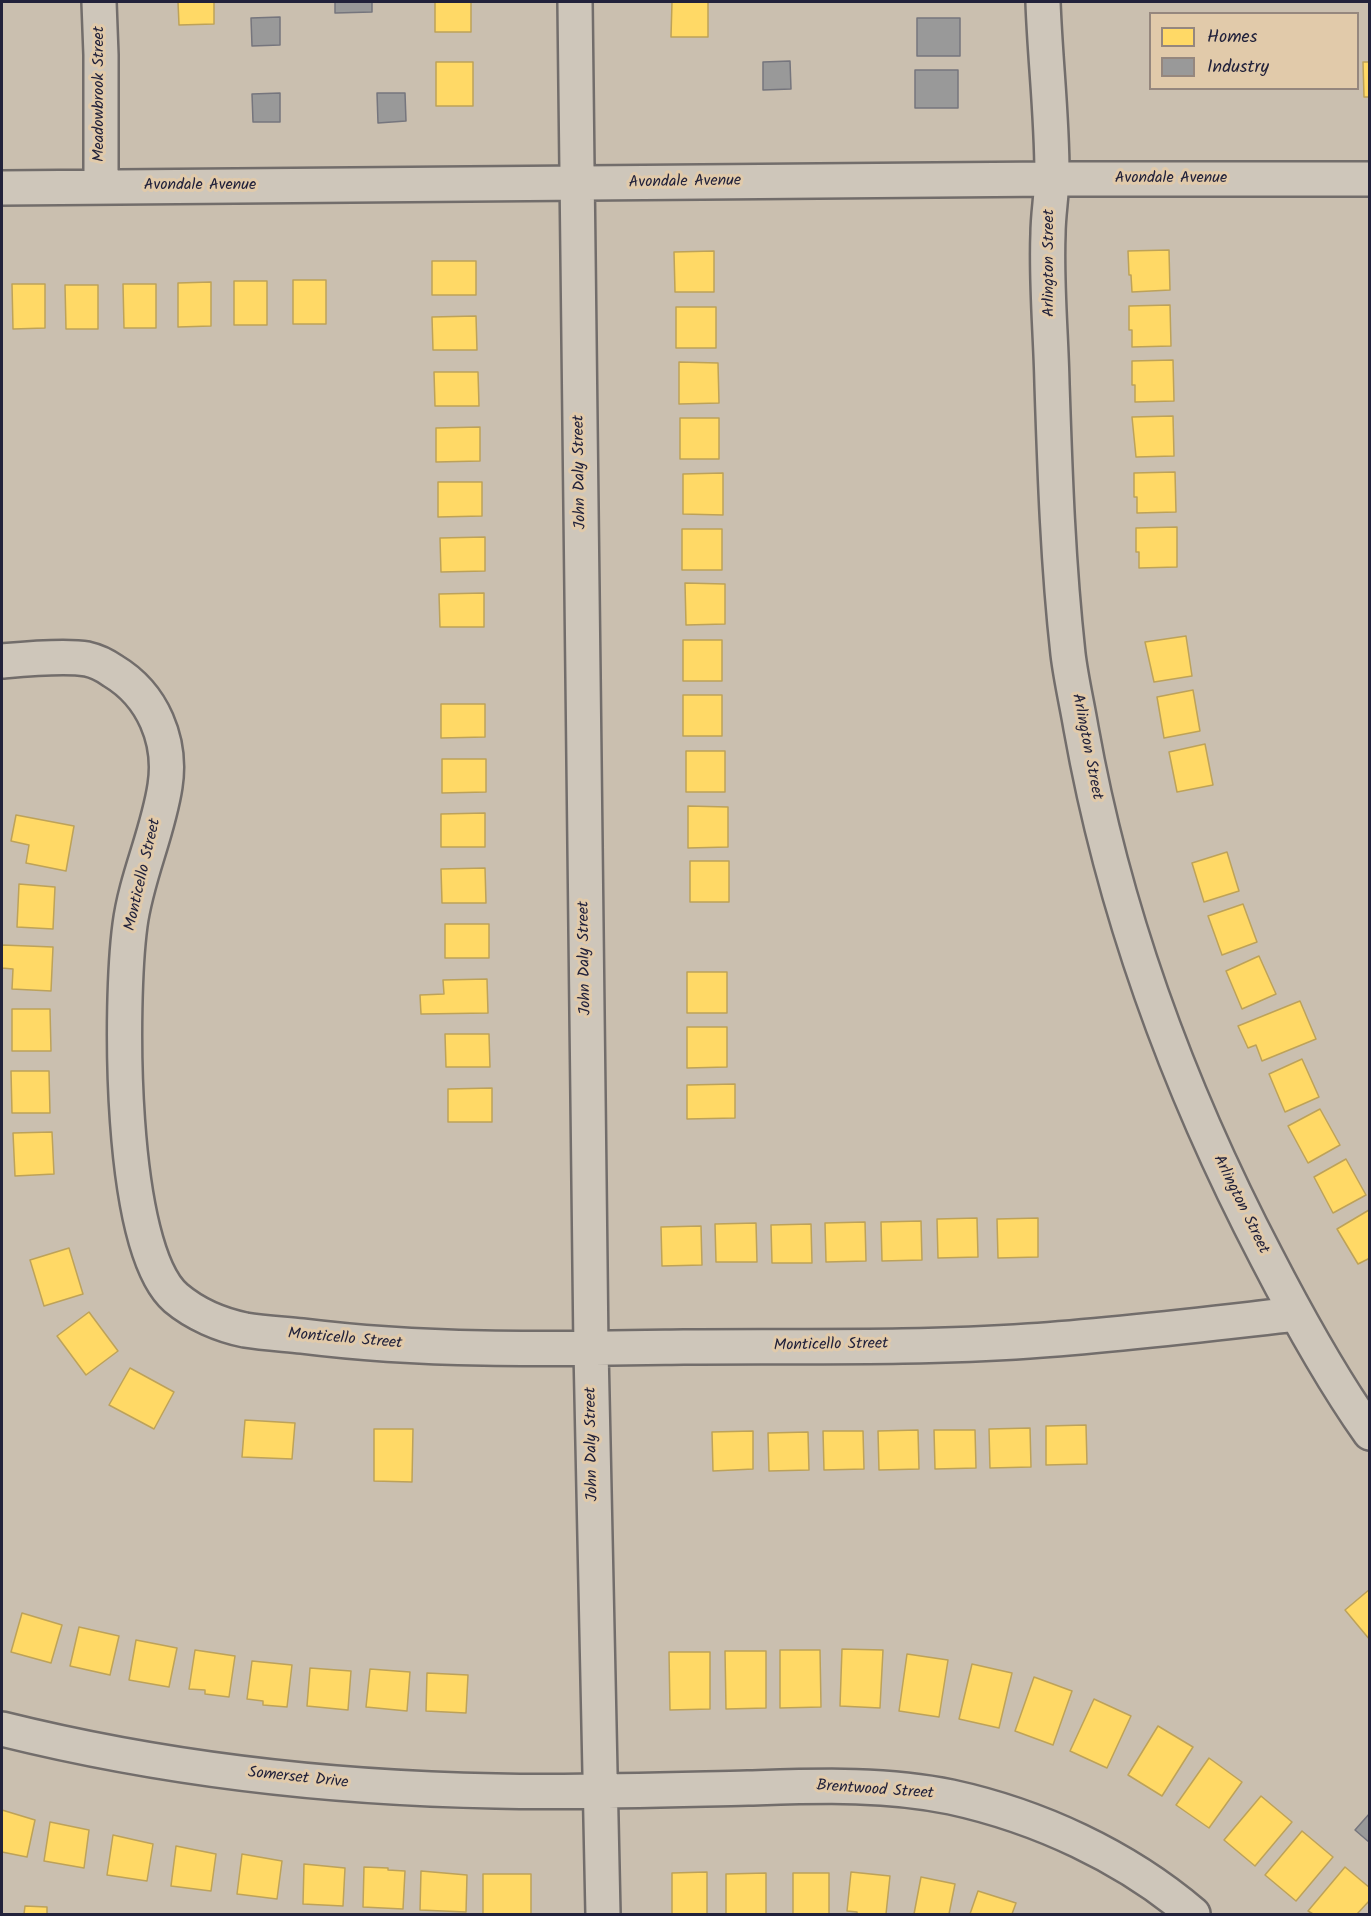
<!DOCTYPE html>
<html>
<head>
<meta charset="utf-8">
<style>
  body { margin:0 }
  #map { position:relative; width:1371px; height:1916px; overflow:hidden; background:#cabfaf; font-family:Kalam,sans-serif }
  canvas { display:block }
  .frame { position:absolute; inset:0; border:3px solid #22223b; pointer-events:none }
  .legend { position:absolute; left:1149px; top:12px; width:210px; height:78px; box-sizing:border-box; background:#e1caaa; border:2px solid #95877e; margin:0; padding:8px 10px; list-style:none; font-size:18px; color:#22223b }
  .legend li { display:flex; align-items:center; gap:12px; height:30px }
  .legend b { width:30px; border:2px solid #95877e }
</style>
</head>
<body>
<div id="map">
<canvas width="1371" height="1916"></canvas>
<div class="frame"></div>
<ul class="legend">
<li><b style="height:16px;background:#ffd966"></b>Homes</li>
<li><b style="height:16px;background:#999"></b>Industry</li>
</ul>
</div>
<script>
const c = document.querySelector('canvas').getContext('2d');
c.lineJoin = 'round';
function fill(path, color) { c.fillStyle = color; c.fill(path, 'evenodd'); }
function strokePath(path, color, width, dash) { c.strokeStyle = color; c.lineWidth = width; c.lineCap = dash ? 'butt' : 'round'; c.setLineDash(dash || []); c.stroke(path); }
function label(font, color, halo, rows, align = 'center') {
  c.font = font + ' Kalam,sans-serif'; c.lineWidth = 6; c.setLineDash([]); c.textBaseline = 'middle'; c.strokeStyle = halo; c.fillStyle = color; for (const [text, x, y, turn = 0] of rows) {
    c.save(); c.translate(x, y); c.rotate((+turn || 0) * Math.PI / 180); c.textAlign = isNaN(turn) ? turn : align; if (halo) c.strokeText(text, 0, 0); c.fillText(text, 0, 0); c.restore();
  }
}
const homes = new Path2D(`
  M 178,2 L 214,2 L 214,24 L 179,25 Z
  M 435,2 L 471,2 L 471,32 L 435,32 Z
  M 672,2 L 708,2 L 708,37 L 671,37 Z
  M 436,62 L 473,62 L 473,106 L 436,106 Z
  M 1363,62 L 1370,62 L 1370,97 L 1364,97 Z
  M 1169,250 L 1170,290 L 1132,292 L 1131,275 L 1129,275 L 1128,251 Z
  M 714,251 L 714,292 L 675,292 L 674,252 Z
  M 432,261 L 476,261 L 476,295 L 432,295 Z
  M 293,280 L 326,280 L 326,324 L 293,324 Z
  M 234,281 L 267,281 L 267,325 L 234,325 Z
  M 211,282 L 211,326 L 178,327 L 178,283 Z
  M 12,284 L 45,284 L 45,328 L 13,329 Z
  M 123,284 L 156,284 L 156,328 L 124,328 Z
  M 65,285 L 98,285 L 98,329 L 66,329 Z
  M 1170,305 L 1171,346 L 1132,347 L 1132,330 L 1129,330 L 1129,306 Z
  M 676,307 L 716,307 L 716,348 L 676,348 Z
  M 476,316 L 477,350 L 433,350 L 432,317 Z
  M 1173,360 L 1174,401 L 1135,402 L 1135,385 L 1132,385 L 1132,361 Z
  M 679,362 L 718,363 L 719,403 L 679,404 Z
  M 434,372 L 478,372 L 479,406 L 435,406 Z
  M 1173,416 L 1174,456 L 1136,457 L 1132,417 Z
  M 680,418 L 719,418 L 719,459 L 680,459 Z
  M 480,427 L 480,461 L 436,462 L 436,428 Z
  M 1175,472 L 1176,512 L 1137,513 L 1137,497 L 1134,497 L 1134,473 Z
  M 723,473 L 723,515 L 683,514 L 683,474 Z
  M 438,482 L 482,482 L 482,516 L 438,517 Z
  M 1177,527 L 1177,567 L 1139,568 L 1139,552 L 1136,552 L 1136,528 Z
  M 682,529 L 722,529 L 722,570 L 682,570 Z
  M 485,537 L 485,571 L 441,572 L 440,538 Z
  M 685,583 L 725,584 L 725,624 L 686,625 Z
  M 484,593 L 484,627 L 440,627 L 439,594 Z
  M 1186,636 L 1192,676 L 1154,682 L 1145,642 Z
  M 683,640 L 722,640 L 722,681 L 683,681 Z
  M 1193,690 L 1200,731 L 1164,738 L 1157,697 Z
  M 683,695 L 722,695 L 722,736 L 683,736 Z
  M 441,704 L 485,704 L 485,737 L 441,738 Z
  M 1205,744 L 1213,785 L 1177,792 L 1169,752 Z
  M 686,751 L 725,751 L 725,792 L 686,792 Z
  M 442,759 L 486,759 L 486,792 L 442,793 Z
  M 688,806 L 728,807 L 728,847 L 688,848 Z
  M 485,813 L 485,847 L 441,847 L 441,814 Z
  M 16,815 L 74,826 L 66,871 L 26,863 L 29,845 L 11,841 Z
  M 1227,852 L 1239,891 L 1204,902 L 1192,863 Z
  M 690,861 L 729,861 L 729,902 L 690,902 Z
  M 485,868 L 486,903 L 442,903 L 441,869 Z
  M 19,884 L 55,887 L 53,929 L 17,927 Z
  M 1243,904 L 1257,942 L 1222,955 L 1208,916 Z
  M 445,924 L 489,924 L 489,958 L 445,958 Z
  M 2,945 L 53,947 L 51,991 L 12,989 L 13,969 L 2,968 Z
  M 1259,956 L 1276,994 L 1242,1009 L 1226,971 Z
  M 687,972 L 727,972 L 727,1013 L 687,1013 Z
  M 487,979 L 488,1013 L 421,1014 L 420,995 L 444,994 L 443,980 Z
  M 1300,1001 L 1316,1039 L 1262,1061 L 1256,1045 L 1248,1048 L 1238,1026 Z
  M 12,1009 L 50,1009 L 51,1051 L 12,1051 Z
  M 687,1027 L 727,1027 L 727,1067 L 687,1068 Z
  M 445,1034 L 489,1034 L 490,1067 L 446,1067 Z
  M 1302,1059 L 1319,1097 L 1285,1112 L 1269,1074 Z
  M 11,1071 L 49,1071 L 50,1113 L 12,1113 Z
  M 735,1084 L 735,1118 L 687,1119 L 687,1085 Z
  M 492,1088 L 492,1122 L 448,1122 L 448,1089 Z
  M 1320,1109 L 1340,1145 L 1308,1163 L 1288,1126 Z
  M 52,1132 L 54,1174 L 15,1176 L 13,1133 Z
  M 1346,1159 L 1366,1195 L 1333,1213 L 1314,1177 Z
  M 1369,1210 L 1370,1258 L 1358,1264 L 1337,1229 Z
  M 977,1218 L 978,1257 L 938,1258 L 937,1219 Z
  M 1038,1218 L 1038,1257 L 998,1258 L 997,1219 Z
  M 921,1221 L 922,1260 L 882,1261 L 881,1222 Z
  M 865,1222 L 866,1261 L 826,1262 L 825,1223 Z
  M 756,1223 L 757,1262 L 716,1262 L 715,1224 Z
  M 811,1224 L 812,1263 L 772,1263 L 771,1225 Z
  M 701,1226 L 702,1265 L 662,1266 L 661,1227 Z
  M 69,1248 L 83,1294 L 44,1306 L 30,1260 Z
  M 89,1312 L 118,1351 L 86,1375 L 57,1336 Z
  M 130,1368 L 174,1392 L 154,1429 L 109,1405 Z
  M 245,1420 L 295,1423 L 292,1459 L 242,1457 Z
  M 1086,1425 L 1087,1464 L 1046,1465 L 1046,1426 Z
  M 1030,1428 L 1031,1467 L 990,1468 L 989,1429 Z
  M 374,1429 L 413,1429 L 412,1482 L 374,1481 Z
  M 918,1430 L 919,1469 L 879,1470 L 878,1431 Z
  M 934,1430 L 975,1430 L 976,1468 L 935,1469 Z
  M 753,1431 L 753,1469 L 713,1471 L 712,1432 Z
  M 823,1431 L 863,1431 L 864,1469 L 824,1470 Z
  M 808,1432 L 809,1470 L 769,1471 L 768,1433 Z
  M 1370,1589 L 1370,1640 L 1345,1610 Z
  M 22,1613 L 62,1625 L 51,1663 L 11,1652 Z
  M 79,1627 L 119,1636 L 110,1675 L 70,1666 Z
  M 136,1640 L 177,1648 L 169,1687 L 129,1680 Z
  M 842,1649 L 883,1650 L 880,1708 L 840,1706 Z
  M 195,1650 L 235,1656 L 229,1697 L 205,1694 L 205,1690 L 189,1689 Z
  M 780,1650 L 820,1650 L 821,1707 L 780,1708 Z
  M 725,1651 L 766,1651 L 766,1708 L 726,1709 Z
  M 669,1652 L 710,1652 L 710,1709 L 670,1710 Z
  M 907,1654 L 948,1660 L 939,1717 L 899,1711 Z
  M 252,1661 L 292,1665 L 287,1707 L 263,1705 L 263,1701 L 247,1699 Z
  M 972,1664 L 1012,1673 L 999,1728 L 959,1719 Z
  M 310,1668 L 351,1671 L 348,1710 L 307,1706 Z
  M 370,1669 L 410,1672 L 407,1711 L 366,1707 Z
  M 427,1673 L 468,1675 L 466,1713 L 426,1711 Z
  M 1034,1677 L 1072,1691 L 1053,1745 L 1015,1731 Z
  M 1094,1699 L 1131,1716 L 1107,1768 L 1070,1751 Z
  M 1158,1726 L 1193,1747 L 1162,1796 L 1128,1775 Z
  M 1209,1758 L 1242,1782 L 1209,1828 L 1176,1805 Z
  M 1261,1796 L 1292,1822 L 1255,1866 L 1224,1840 Z
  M 2,1810 L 35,1820 L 27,1857 L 2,1852 Z
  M 50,1822 L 89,1830 L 84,1868 L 44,1861 Z
  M 1302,1831 L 1333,1857 L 1296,1901 L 1265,1875 Z
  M 113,1835 L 153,1844 L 147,1881 L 107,1875 Z
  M 176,1846 L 216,1854 L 211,1891 L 171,1886 Z
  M 242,1854 L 282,1861 L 277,1899 L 237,1894 Z
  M 304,1864 L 345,1868 L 343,1906 L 303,1904 Z
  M 364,1867 L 388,1868 L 388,1870 L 405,1871 L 403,1909 L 363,1907 Z
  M 1345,1867 L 1370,1888 L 1370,1900 L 1357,1914 L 1313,1914 L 1308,1911 Z
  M 421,1871 L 467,1875 L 466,1912 L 420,1910 Z
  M 707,1872 L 707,1914 L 672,1914 L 672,1873 Z
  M 851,1872 L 890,1876 L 886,1914 L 857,1914 L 857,1912 L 847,1911 Z
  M 766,1873 L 766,1914 L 726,1914 L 726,1874 Z
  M 793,1873 L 829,1873 L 829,1914 L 793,1914 Z
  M 483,1874 L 531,1874 L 531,1914 L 483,1914 Z
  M 921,1877 L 955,1884 L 949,1914 L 914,1914 Z
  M 978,1891 L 1016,1903 L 1012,1914 L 970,1914 Z
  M 25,1906 L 47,1907 L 47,1914 L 24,1914 Z`);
const industry = new Path2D(`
  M 335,2 L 372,2 L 372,12 L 335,13 Z
  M 280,17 L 280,45 L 252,46 L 251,18 Z
  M 917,18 L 960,18 L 960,56 L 917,56 Z
  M 790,61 L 791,89 L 763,90 L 763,62 Z
  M 915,70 L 958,70 L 958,108 L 915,108 Z
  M 280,93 L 280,122 L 253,122 L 252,94 Z
  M 377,93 L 405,93 L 406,121 L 378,123 Z
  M 1370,1813 L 1370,1843 L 1355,1830 Z`);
const minor = new Path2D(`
  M 99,2 L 101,55 L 101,187
  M 575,2 L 591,1349 L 603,1914
  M 1043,2 C 1045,59 1052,116 1052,174 C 1052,194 1048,214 1048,234 C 1046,284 1051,334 1052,384 C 1055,475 1058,564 1068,654 C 1071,679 1077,704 1081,728 C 1114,913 1180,1092 1267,1258 C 1298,1318 1331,1378 1370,1433
  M 2,188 L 1052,179 L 1370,179
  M 2,661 C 24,659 65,655 87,659 C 96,661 106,666 113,671 C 153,695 172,741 165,786 C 158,833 136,878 130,925 C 120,1000 118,1248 176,1298 C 195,1314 221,1325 245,1330 C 264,1333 283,1334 302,1336 C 429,1352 557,1349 684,1347 C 799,1346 915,1349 1029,1341 C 1118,1335 1207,1324 1296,1314
  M 2,1729 C 163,1769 329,1788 496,1791 C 580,1793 664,1790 748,1788 C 816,1786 885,1783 951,1797 C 1038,1816 1125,1856 1193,1914`);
const streetNames = [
  ["Meadowbrook Street",100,94,-90],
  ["Avondale Avenue",1171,179],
  ["Avondale Avenue",685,183,-1],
  ["Avondale Avenue",200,186],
  ["Arlington Street",1050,263,-90],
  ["John Daly Street",581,472,-91],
  ["Arlington Street",1086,747,79],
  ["Monticello Street",144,875,-77],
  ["John Daly Street",586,958,-91],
  ["Arlington Street",1240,1205,64],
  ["Monticello Street",345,1340,5],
  ["Monticello Street",831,1346,-1],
  ["John Daly Street",593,1444,-91],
  ["Somerset Drive",298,1779,6],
  ["Brentwood Street",875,1791,4]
];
fill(homes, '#ffd966');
strokePath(homes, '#bda259', 1.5);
fill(industry, '#999');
strokePath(industry, '#75757d', 1.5);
strokePath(minor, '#726d6b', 38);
strokePath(minor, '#cec6ba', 33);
label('16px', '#22223b', '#e1caaa', streetNames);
</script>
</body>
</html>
